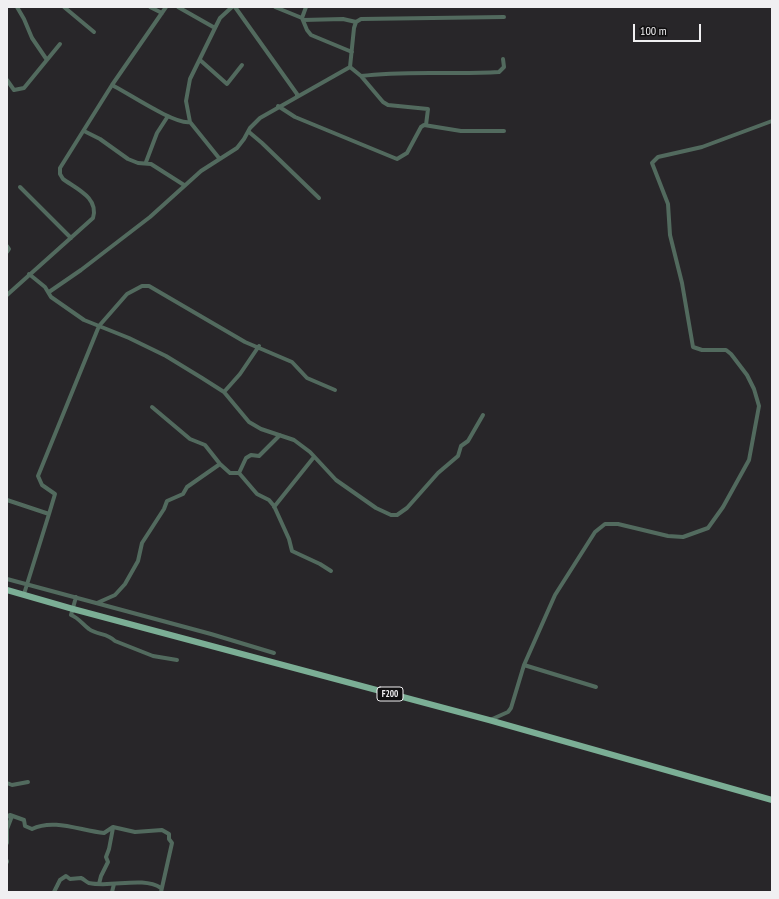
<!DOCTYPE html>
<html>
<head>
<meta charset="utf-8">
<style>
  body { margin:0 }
  #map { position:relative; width:779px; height:899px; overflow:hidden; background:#282629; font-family:"PT Sans Narrow",sans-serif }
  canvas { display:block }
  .frame { position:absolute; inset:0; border:8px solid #f0eff1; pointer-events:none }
  .scale { position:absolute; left:633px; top:24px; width:68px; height:18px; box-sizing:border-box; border:2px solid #f0eff1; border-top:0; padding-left:5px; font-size:12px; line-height:14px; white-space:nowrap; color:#f0eff1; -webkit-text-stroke:3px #100f10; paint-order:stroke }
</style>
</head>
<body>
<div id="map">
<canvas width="779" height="899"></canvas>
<div class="frame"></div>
<div class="scale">100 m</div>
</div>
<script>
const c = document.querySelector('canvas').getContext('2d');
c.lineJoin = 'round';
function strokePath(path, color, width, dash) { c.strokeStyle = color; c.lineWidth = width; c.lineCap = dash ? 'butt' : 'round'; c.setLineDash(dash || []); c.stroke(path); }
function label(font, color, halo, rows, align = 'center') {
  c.font = font + ' "PT Sans Narrow",sans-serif'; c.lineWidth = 3; c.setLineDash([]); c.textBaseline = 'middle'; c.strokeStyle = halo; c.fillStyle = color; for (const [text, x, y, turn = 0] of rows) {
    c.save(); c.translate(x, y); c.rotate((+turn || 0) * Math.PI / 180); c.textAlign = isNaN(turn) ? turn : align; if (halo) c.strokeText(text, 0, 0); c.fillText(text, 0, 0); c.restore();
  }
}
const street = new Path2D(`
  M 17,7 L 24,19 L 32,38 L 47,60
  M 64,7 L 94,32
  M 150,7 L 162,13
  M 178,7 L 215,28
  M 275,7 L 302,18 L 307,30 L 311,35 L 352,52
  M 302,18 L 306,7
  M 303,20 L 343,19 L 356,22
  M 200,60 L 227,84 L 242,65
  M 350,67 L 361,76 L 383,102 L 388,105 L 428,109 L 426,125
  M 361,76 C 407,70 453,75 499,72 L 504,67 L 503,59
  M 7,80 L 14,90 L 24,88 L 60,44
  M 112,85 C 128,93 175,125 190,122
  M 297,97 L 350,67 L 354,28 L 356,22 L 361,19 L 504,17
  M 278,106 L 295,117 L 397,159 L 407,153 L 421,127 L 424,125 L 461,131 L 504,131
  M 84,131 L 100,139 L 128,159 L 138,163 L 151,164 L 184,185
  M 249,132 L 262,143 L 319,198
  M 219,158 L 190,122 L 186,101 L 190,79 L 215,28 L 220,18 L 232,7
  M 146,162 L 157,133 L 168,116
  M 20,187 L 71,238
  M 7,246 L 9,249 L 7,252
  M 29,274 L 45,287 L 51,297 L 84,320 L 129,338 L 166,356 L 202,378 L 224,392 L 249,422 L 261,429 L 294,440 L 310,452 L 336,480 L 376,508 L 391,515 L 397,515 L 407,508 L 438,473 L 458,456 L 461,446 L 468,441 L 483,415
  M 49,292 L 81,270 L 150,217 L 201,171 L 237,148 L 244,139 L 250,128 L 260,118 L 297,97 L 297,94 L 235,7
  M 7,295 L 93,218 C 99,198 77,189 63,179 L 60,174 L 60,168 L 112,85 L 166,7
  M 224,392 L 240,374 L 259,346
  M 152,407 L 190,439 L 205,445 L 220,464 L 230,473 L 239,473 L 246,458 L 251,455 L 259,456 L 280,435
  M 239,473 L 257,494 L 269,500 L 274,506 L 289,539 L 292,551 L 320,564 L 331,571
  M 7,500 L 49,514 L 24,594
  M 274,507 L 314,457
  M 49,514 L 55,494 L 42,485 L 38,476 L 99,326 L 127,294 L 142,286 L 149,286 L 245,342 L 292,362 L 307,378 L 335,390
  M 7,579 L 211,634 L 274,653
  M 76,597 L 71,615 C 79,618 83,625 89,629 C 97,635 108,633 115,641 L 153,656 L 177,660
  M 97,603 L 115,595 L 125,584 L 138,561 L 142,543 L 164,509 L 167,501 L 183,494 L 187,487 L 220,464
  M 524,665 L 596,687
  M 490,720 L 508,712 L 511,708 L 524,665 L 555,595 L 595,532 L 605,524 L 618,524 L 668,536 L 683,537 L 708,528 L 723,507 L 749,460 L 759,406 L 754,389 L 747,375 L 731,354 L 726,350 L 702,350 L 693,347 L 682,283 L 670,235 L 668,204 L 652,163 L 658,157 L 702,147 L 772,121
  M 7,783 L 12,785 L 28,782
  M 7,817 L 10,815 L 24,820 L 25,826 L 32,829 C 54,818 81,831 104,833 L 113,827 L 135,832 L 162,830 L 169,834 L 169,839 L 172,843 L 161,892
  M 7,843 L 7,829 L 12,816
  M 7,861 L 7,862
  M 99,884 L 101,876 L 108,862 L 106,857 L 109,849 L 113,828
  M 54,892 L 60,880 L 66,876 L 70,879 L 81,878 C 84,879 86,882 89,883 C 112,888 142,876 161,888
  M 112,892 L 114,884`);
const primary = new Path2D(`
  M 7,590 L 73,609 L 489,720 L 772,800`);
const shields = [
  [390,694,26]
];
const shieldNames = [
  ["F200",390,694]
];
strokePath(street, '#526a5e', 4);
strokePath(primary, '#7bae95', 6);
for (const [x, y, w] of shields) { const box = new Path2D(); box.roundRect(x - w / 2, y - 7, w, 14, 3); c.fillStyle = '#100f10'; c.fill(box); strokePath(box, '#f0eff1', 1); }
label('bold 9px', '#f0eff1', null, shieldNames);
</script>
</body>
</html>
